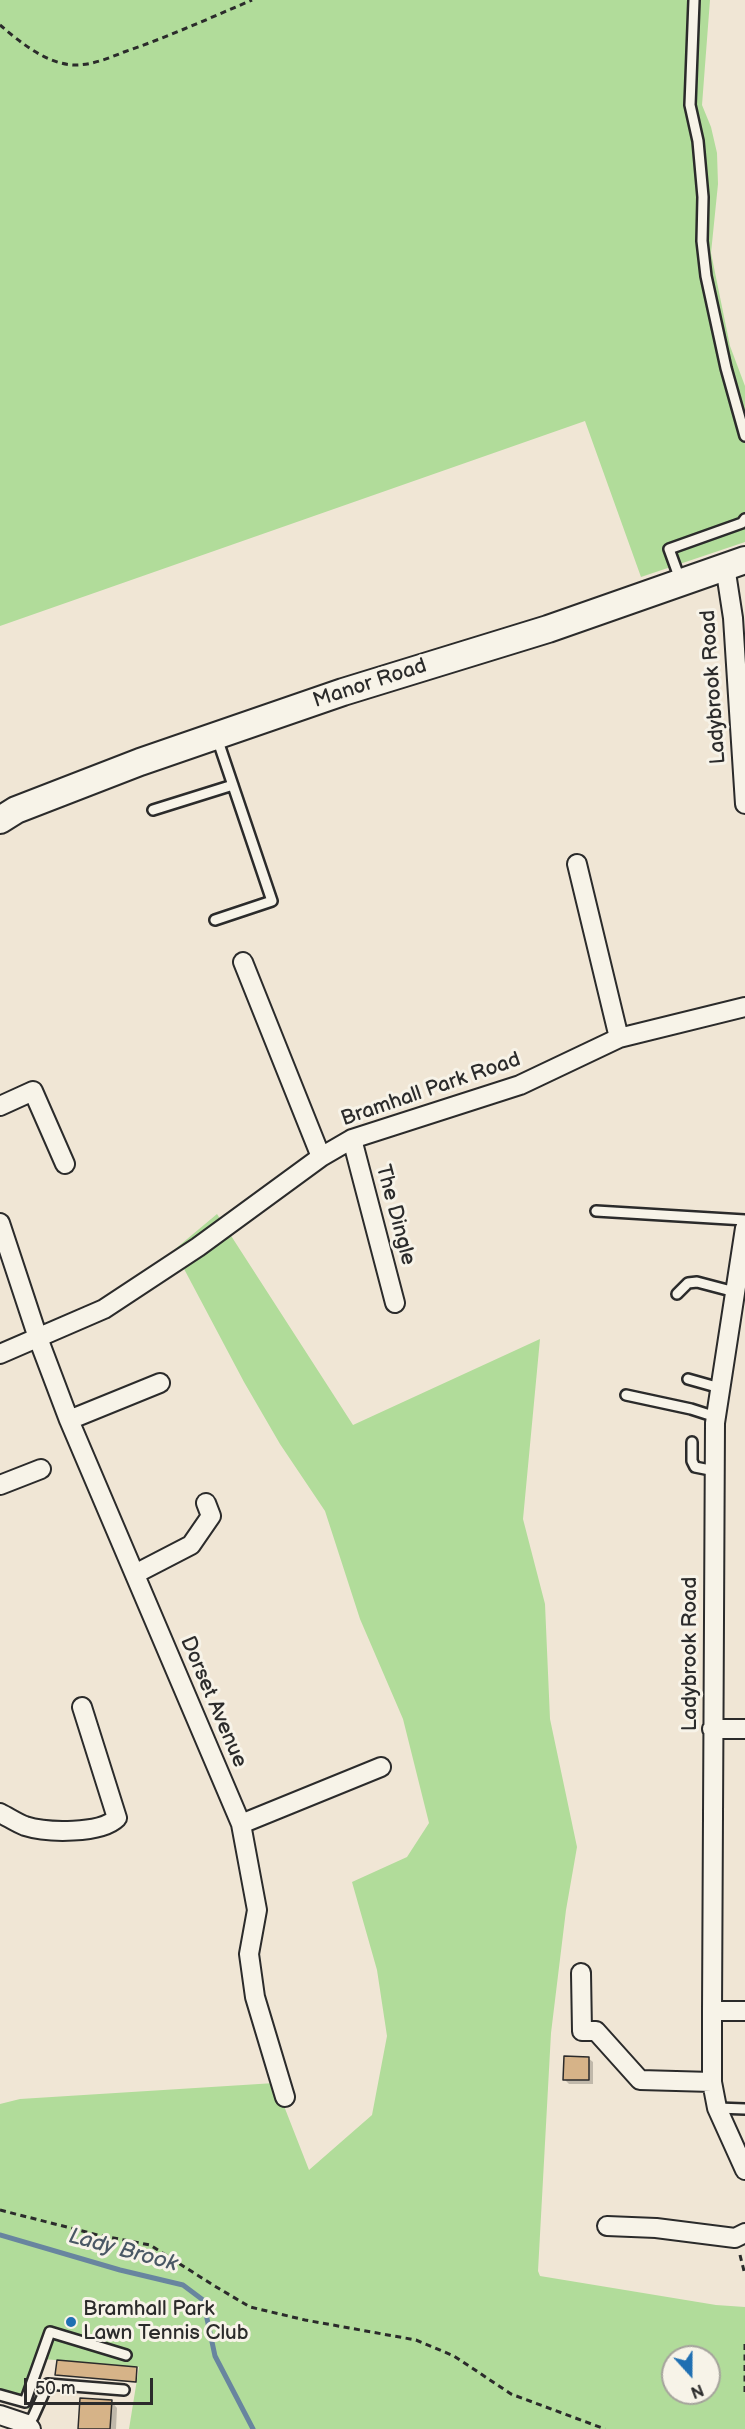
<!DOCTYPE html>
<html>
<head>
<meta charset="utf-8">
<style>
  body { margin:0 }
  #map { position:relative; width:745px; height:2429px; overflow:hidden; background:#f0e6d5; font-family:"Balsamiq Sans",sans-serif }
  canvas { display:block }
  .north { position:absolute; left:661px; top:2345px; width:60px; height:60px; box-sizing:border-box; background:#f7f3e8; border:2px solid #a5a39c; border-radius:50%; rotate:159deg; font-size:16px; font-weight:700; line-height:24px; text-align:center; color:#2b2b2b }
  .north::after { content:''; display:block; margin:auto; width:21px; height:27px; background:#1f6fb2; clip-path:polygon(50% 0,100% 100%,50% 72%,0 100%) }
  .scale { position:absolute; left:24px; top:2378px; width:129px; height:27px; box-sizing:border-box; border:3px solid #2b2b2b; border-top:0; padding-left:8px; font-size:18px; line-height:21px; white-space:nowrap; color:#2b2b2b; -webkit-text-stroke:4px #f7f3e8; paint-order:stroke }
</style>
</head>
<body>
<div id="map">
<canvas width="745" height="2429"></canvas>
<div class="north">N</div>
<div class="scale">50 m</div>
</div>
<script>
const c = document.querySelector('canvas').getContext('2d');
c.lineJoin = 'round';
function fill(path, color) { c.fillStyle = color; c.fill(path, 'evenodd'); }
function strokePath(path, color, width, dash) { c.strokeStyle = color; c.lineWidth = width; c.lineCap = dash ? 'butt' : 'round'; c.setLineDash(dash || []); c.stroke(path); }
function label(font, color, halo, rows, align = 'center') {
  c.font = font + ' "Balsamiq Sans",sans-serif'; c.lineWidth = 6; c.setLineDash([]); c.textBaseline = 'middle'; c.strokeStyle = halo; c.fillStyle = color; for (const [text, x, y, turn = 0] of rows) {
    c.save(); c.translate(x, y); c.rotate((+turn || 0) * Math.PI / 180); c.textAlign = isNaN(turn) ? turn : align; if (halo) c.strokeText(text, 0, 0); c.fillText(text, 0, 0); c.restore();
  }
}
const green = new Path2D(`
  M 0,0 L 710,0 L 702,105 L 711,127 L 717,153 L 718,184 L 711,253 L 730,346 L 745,386 L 745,542 L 641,577 L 585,421 L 0,626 Z
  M 217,1214 L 353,1425 L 540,1339 L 523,1519 L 545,1604 L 550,1719 L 577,1847 L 566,1910 L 551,2033 L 538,2271 L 540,2276 L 716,2305 L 745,2307 L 745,2429 L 129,2429 L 139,2367 L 43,2359 L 29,2409 L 0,2400 L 0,2104 L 20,2099 L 275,2083 L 309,2170 L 372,2115 L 387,2036 L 377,1970 L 352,1882 L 407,1857 L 429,1823 L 403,1719 L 360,1619 L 325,1511 L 280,1444 L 244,1382 L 174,1250 ZM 673,2357 L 709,2357 L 709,2393 L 673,2393 Z`);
const shadow = new Path2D(`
  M 588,2058 L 593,2062 L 593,2084 L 569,2084 L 565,2080 Z
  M 136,2369 L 137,2383 L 57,2374 Z
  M 111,2401 L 117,2408 L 116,2429 L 79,2429 Z`);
const stream = new Path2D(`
  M 0,2235 L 120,2270 L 183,2285 L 203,2300 L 215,2356 L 253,2429`);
const building = new Path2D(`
  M 564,2056 L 589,2057 L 589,2080 L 563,2080 Z
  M 57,2360 L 137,2367 L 136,2382 L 55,2375 Z
  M 80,2398 L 112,2400 L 110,2429 L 78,2429 Z`);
const path = new Path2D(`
  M 0,25 C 20,42 47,65 76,65 C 92,65 109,58 124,52 C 168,37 210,18 252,0
  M 0,2210 L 98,2235 L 150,2245 L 213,2285 L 250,2307 L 305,2320 L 416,2340 L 454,2356 L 511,2394 L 605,2429
  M 740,2255 L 745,2275
  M 745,2344 L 745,2396`);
const lane = new Path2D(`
  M 694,0 L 690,105 L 698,141 L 703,197 L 702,241 L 706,276 L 726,368 L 745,436
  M 681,582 L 669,549 L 742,523 L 745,519
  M 153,810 L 233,785
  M 215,920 L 272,901 L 217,738
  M 596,1211 L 745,1220
  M 677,1294 L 688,1283 L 697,1282 L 735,1292
  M 688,1379 L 720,1388
  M 626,1395 L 691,1409 L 716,1417
  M 692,1442 L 692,1461 L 695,1467 L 715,1471
  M 717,2108 L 745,2109
  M 0,2395 L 25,2402 L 50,2332 L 126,2355
  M 27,2424 L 33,2417 L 48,2384 L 124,2390`);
const street = new Path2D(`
  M 725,566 L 733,618 L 745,804
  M 577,864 L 619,1038
  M 243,962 L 321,1157
  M 0,1106 L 33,1091 L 65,1164
  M 352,1139 L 395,1303
  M 0,1223 L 38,1338 L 69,1420 L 241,1824 L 257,1910 L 249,1954 L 255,1997 L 285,2097
  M 745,1228 L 715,1423 L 712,2011 L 712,2082 L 717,2108 L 745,2170
  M 0,1354 L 104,1309 L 198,1247 L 321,1157 L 352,1139 L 520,1085 L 619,1038 L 745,1007
  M 69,1420 L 160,1383
  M 0,1485 L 41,1469
  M 135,1574 L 191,1545 L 211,1516 L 206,1503
  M 712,1729 L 745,1729
  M 0,1813 C 8,1817 17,1823 25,1826 C 47,1833 101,1834 117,1818 L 82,1707
  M 241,1824 L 381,1767
  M 581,1973 L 582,2031 L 596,2031 L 640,2080 L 712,2082
  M 712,2011 L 745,2011
  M 607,2226 L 656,2228 L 735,2238 L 745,2233
  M 0,2415 L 27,2424 L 31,2429`);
const secondary = new Path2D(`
  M 0,820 L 16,810 L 140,762 L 343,692 L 548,629 L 745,560`);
const markers = [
  [71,2322,6,"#1f6fb2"]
];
const streetNames = [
  ["Manor Road",370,684,-18],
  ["Ladybrook Road",714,687,-94],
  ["Bramhall Park Road",431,1090,-19],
  ["The Dingle",395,1215,75],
  ["Ladybrook Road",691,1654,-90],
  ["Dorset Avenue",213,1702,67]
];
const poiNames = [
  ["Bramhall Park",83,2310],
  ["Lawn Tennis Club",83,2334]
];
const waterNames = [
  ["Lady Brook",123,2251,15]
];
fill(green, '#b1dc9a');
fill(shadow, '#0003');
strokePath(stream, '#68859f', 5);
fill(building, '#d6b388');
strokePath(building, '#2b2b2b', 1.5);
strokePath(lane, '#2b2b2b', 14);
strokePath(street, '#2b2b2b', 22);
strokePath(secondary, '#2b2b2b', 30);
strokePath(path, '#2b2b2b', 3, [6, 4.5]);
strokePath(lane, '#f7f3e8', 9);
strokePath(street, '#f7f3e8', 18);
strokePath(secondary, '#f7f3e8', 26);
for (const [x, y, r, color] of markers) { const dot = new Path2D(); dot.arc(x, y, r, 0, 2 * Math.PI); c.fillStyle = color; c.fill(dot); strokePath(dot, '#f7f3e8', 2); }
label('21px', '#2b2b2b', '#f7f3e8', streetNames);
label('21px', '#2b2b2b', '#f7f3e8', poiNames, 'left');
label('italic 22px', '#4a5865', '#f7f3e8', waterNames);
</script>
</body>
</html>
